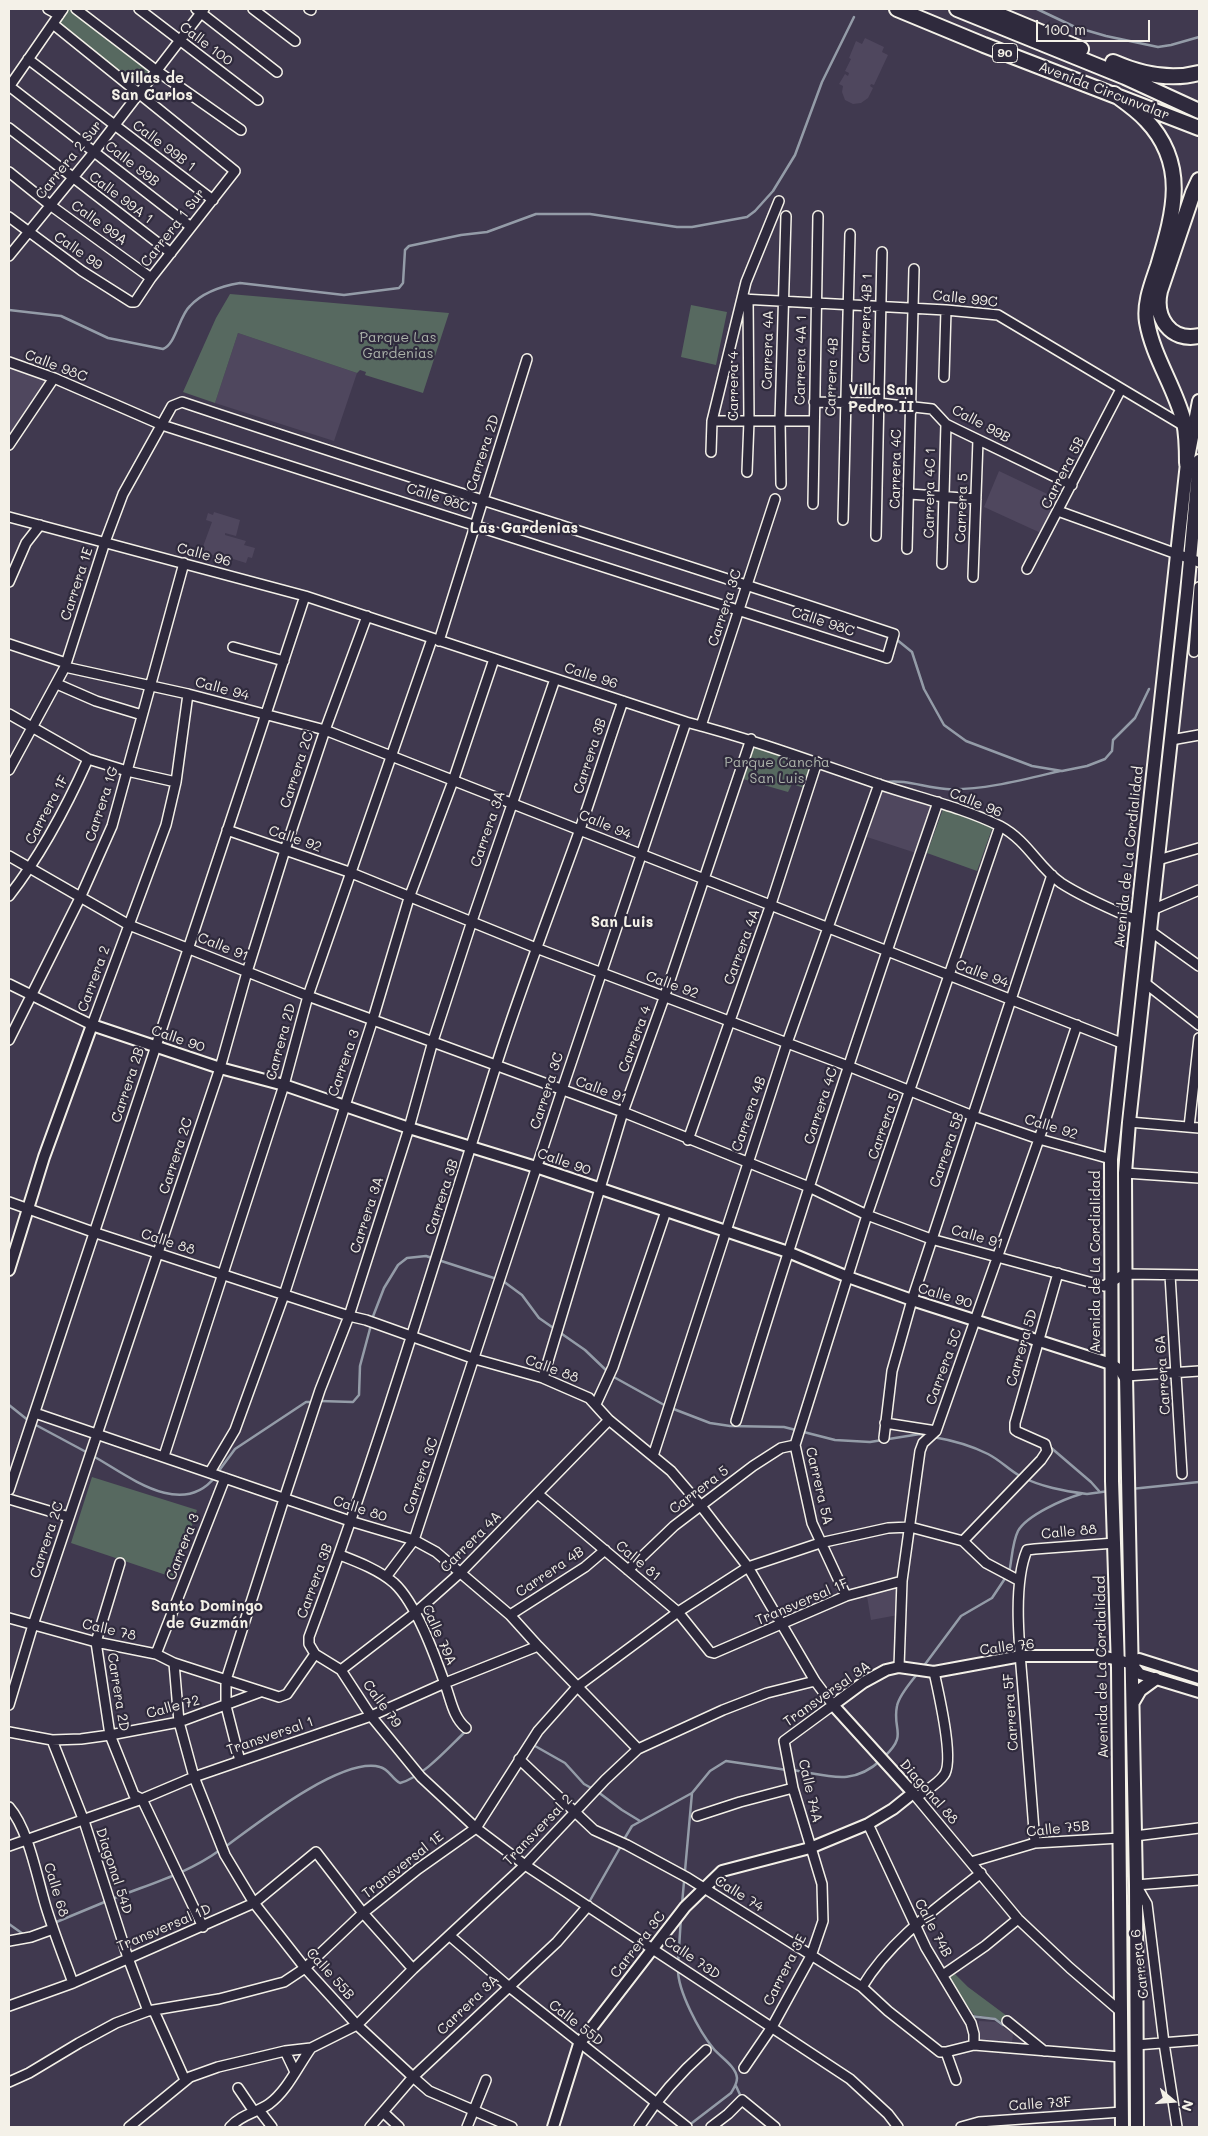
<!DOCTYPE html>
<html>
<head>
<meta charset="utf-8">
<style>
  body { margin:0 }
  #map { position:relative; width:1208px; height:2136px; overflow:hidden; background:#40394f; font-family:Mali,sans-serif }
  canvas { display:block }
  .frame { position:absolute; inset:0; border:10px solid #f4f1e8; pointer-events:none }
  .north { position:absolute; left:1148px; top:2076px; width:50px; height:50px; -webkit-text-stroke:4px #2f2a3d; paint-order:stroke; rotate:108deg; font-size:14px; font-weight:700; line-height:20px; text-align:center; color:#f4f1e8 }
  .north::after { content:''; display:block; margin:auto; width:18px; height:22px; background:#f4f1e8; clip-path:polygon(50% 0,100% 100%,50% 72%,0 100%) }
  .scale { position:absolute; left:1036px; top:20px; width:114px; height:22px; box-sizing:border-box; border:2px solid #f4f1e8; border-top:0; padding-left:6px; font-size:15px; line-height:18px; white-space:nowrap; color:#f4f1e8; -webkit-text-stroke:4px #2f2a3d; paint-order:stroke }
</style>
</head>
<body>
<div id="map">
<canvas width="1208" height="2136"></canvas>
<div class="frame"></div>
<div class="north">N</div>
<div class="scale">100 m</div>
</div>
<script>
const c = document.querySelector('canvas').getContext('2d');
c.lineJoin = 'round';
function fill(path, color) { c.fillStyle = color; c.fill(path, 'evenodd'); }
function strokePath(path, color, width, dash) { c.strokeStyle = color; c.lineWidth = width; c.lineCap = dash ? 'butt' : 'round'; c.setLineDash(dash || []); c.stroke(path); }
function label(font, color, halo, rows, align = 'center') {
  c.font = font + ' Mali,sans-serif'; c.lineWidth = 4.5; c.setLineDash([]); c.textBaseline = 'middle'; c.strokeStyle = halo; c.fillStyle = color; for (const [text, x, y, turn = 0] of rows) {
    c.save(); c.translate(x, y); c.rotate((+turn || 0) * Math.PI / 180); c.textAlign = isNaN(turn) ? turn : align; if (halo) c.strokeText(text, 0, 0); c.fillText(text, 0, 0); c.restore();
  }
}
const built = new Path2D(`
  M 865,38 L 884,47 L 882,52 L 888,55 L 874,85 L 871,84 L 870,86 L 873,88 L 868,98 L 861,103 L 853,104 L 845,100 L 842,92 L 843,86 L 839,84 L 845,74 L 848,76 L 849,73 L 845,71 L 851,59 L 849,58 L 856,41 L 862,44 Z
  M 238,333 L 357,373 L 334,441 L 215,403 Z
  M 9,368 L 48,382 L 9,440 Z
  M 999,471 L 1060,500 L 1043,534 L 984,507 Z
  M 214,512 L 240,520 L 236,536 L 225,533 L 225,535 L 246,541 L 244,545 L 255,548 L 252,558 L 248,557 L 246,563 L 230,558 L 228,565 L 220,562 L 221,557 L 201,552 L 212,522 L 206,520 L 208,513 L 213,515 Z
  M 882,791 L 932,807 L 916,853 L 867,837 Z
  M 897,1587 L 898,1615 L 871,1620 L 867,1596 Z
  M 979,2021 L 996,2022 L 1013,2034 L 1012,2043 L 978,2041 Z`);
const green = new Path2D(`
  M 69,9 L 72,9 L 150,70 L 137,86 L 59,23 Z
  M 230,294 L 449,313 L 423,393 L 365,375 L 366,372 L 360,370 L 357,373 L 238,333 L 215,403 L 183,392 L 216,318 Z
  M 691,305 L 727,312 L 716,365 L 681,357 Z
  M 753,744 L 813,763 L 804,788 L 792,784 L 788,792 L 743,779 Z
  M 943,809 L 993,826 L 977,871 L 927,853 Z
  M 92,1477 L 197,1510 L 175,1578 L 71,1543 Z
  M 953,1972 L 968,1987 L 1007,2016 L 1002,2022 L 995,2018 L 974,2015 L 948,1977 Z`);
const stream = new Path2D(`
  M 1037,9 L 1075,27 L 1106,36 L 1158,47 L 1171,45 L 1199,37
  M 9,310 L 61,316 L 108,338 L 163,349 C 176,344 179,316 190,306 C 203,292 222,286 240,283 L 344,295 L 399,288 L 403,283 L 405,250 L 409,246 L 461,235 L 487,232 L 536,214 L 590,214 L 677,227 L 692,227 L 747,217 L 755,211 L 773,191 L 795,155 L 822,82 L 854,17
  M 896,639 L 912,652 L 924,689 L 944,725 L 966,741 L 1032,766 L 1062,771 L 1087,766 L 1105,759 L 1112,751 L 1113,740 L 1135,718 L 1149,689
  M 885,782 C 906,779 926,788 946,789 C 981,791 1026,779 1060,771
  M 372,1319 L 384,1288 L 398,1265 L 407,1258 L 426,1256 L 503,1281 L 522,1295 L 539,1318 L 585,1350 L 608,1372
  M 612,1376 L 666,1406
  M 320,1401 L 353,1402 L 359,1395 L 360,1366 L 371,1325
  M 9,1405 L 29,1421
  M 671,1408 L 710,1423 L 730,1426 L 784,1427 L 835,1440 L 870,1442 L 920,1434 L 928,1436
  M 34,1424 L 88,1453
  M 933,1437 C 951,1440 972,1446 988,1454 C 1000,1460 1009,1470 1020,1476 C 1041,1487 1064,1491 1087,1494
  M 1049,1446 L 1091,1482 L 1099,1491
  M 93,1456 C 126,1474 181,1520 215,1477
  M 218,1472 L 235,1449 L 306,1402 L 314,1402
  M 1131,1489 L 1199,1482
  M 1087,1494 L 1109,1491
  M 1009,1573 C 1012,1560 1012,1543 1018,1531 C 1027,1515 1064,1499 1081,1494
  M 923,1667 L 961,1616 L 992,1598 L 1006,1577
  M 535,1746 L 565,1763 L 584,1784 L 593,1789
  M 885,1756 C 908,1734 892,1730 897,1706 C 899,1695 911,1682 918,1673
  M 792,1770 C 828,1775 852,1787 881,1760
  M 598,1792 L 622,1810 L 640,1821
  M 623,1841 L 632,1826 L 692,1793 L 710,1771 L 726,1761 L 787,1770
  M 225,1847 C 255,1825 342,1756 380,1767 C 389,1769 392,1779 400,1783 C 423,1777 448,1748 465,1732
  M 112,1899 C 149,1884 187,1874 220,1850
  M 588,1904 L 621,1846
  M 682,1904 L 692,1793
  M 54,1923 L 107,1901
  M 9,1924 L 23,1934
  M 678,1964 L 681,1917
  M 678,1970 C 678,1991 699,2031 713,2048 C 720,2057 736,2066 737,2078 C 737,2084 734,2088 731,2093 L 688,2126
  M 970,2016 L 995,2019 L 1003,2025 L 1008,2025
  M 736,2086 L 742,2099`);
const minor = new Path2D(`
  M 48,9 L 59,15
  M 76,9 L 157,71 L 241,130
  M 139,9 L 258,100
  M 196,9 L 277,72
  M 253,9 L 295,41
  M 309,9 L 311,10
  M 28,59 L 213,200
  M 9,86 L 191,227
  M 9,87 L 63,9
  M 9,128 L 171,253
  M 9,172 L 50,205 L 151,278
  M 9,217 L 82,271 L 131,302 L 135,302 L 151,278 L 235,171 L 53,24
  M 9,256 L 94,152 L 204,9
  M 742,299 L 946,310 L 998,315 L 1184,426
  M 9,362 L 54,378 L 162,425 L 887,658 L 894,634 C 658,554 419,482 182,402 L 172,406 L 123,494 L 105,542 L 65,667 L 9,770
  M 944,377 L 946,310
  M 814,402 L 878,403 L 932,409 L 946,424 L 958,430 L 1072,485
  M 712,421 L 814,421
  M 9,445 L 54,378
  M 711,452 L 712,421 L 746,282 L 779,201
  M 747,472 L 749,421 L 748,299
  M 781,484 L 780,420 L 786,216
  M 910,494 L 976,499
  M 813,504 L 818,216
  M 1058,511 L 1199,562
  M 9,517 L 305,596 L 686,722 C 752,739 814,762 878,784 C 919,798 962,807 1000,826 C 1028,841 1038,867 1061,883 C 1084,898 1111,909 1136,920
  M 843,520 L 850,234
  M 876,536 L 882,252
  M 907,549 L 914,269
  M 942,564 L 946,424
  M 1027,569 L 1121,389
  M 973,577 L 978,440
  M 9,582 L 26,543 L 40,525
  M 439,641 L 527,359
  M 9,644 L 66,663
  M 233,647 L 284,661
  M 1194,652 L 1199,587
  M 65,667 L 188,694 L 325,730 L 1124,1044
  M 57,684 L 96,701 L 142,715
  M 9,714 L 88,759 L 127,771 L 176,782
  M 701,726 L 775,499
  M 1171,740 L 1199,735
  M 227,830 L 349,872 L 536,948 L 848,1066 L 973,1116 L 1039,1139 L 1111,1159
  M 9,856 L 129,925 L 308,996 L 623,1112 L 809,1187 L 867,1215 L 931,1239 L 1104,1286 L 1125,1274 L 1199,1275
  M 1158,860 L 1199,848
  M 9,896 C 42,854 66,808 88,759
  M 1152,910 L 1199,890
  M 1150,931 L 1199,966
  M 1145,983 L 1199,1025
  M 9,984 L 92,1025 L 166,825 L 176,782 L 188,694
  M 9,1040 L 80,898 L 112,826 L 184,563
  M 1129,1122 L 1199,1128
  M 1189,1127 L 1199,1038
  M 688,1140 L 771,904 L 817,762
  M 1125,1173 L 1199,1178
  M 9,1202 L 93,1232 L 349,1316 L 366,1320 L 475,1359 L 543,1378 L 589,1398 L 609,1420 L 671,1471 L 701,1506 L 748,1567 L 815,1681 L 833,1705 L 784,1741 L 793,1788 L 822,1884 L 823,1921 L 811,1956 L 772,2027 L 744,2068
  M 1170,1275 L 1182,1474
  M 1126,1376 L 1199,1371
  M 543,1378 L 623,1112 L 664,998 L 751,739
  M 596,1404 L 613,1367 L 666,1211
  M 35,1413 L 350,1521 L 414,1540 L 436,1552 L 510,1615 L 538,1646 L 638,1749
  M 736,1421 C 799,1213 867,1007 938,802
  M 885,1423 L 936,1431
  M 884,1438 L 892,1371 L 912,1300 L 1052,875
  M 164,1456 L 284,1085 L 308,996 L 432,639
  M 653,1456 L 787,1043 L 879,784
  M 210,1472 L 235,1430 L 284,1295 L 373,1019 L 409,898 L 453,781 L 494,659
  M 9,1490 L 305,596
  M 538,1494 L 678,1612 L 710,1652 L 714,1653 L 846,1596 L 902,1581
  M 9,1499 L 69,1517
  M 963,1541 L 1041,1460 L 1047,1451 L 1045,1444 L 1018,1432 L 1015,1430 L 1015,1423 L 1058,1273
  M 340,1555 C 358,1562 379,1570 394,1583 C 416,1603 435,1656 445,1684 C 451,1700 453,1717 466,1728
  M 120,1563 L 96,1642 L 110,1735 L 134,1795 L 142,1799 L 203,1927
  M 628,1570 L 674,1526 L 753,1466 L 781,1448 L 795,1445
  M 386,1577 L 414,1540 L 562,1090 L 686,722
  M 846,1596 L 812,1523 L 795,1445 L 867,1215 L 1000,826
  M 510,1615 L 585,1567 L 605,1550
  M 9,1618 L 96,1642 L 156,1654 L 174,1663 L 279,1697 L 287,1694 L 315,1654 L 309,1644 L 309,1637 C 379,1449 436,1257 496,1066 C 521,987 551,910 579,832 C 594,789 608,744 623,701
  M 156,1654 L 225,1478
  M 315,1654 L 341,1670 L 371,1716 L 421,1777 L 476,1828 L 525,1865 L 850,2079 L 888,2114 L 898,2127
  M 174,1663 L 179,1722 L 194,1777 L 225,1855 L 254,1903 L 305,1968 L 357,2025 L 413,2077 L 429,2091 L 512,2127
  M 899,1667 L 902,1581 L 920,1451 L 923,1443 L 936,1431 L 1039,1139 L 1077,1025
  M 341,1670 L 415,1613 L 461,1572 L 609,1420
  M 9,1705 L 33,1625 L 220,1068 L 247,972 L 285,850 L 325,730 L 367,616
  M 9,1732 L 52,1740 L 81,1739 L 110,1735 L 179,1722 L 260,1692
  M 52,1740 L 84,1821 L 128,1958 L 148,2011
  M 519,1759 L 594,1830 L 627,1845 L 688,1878 L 862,1987 L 888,2011 L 940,2052 L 946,2052 L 974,2045 L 1121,2057
  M 240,1761 L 226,1706 L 226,1680 L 284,1499 L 320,1390 L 349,1316 L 409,1128 L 433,1041 L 472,921 L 555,679
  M 913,1793 L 1018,1919 L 1070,1968 L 1120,2011
  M 917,1797 C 926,1790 938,1784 944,1775 C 955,1761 938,1691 934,1672
  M 9,1807 C 29,1830 37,1878 46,1907 C 54,1933 64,1958 73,1983
  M 697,1816 L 740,1802 L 793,1788
  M 868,1824 L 926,1948 L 971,2023 L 974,2034 L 974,2045
  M 1135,1836 L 1199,1828
  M 1035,1843 C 1031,1792 1027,1741 1023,1690 C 1020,1651 1012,1586 1027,1550 L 1035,1549 L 1115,1543
  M 9,1846 L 142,1799 L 194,1777 L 371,1716 L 445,1683 L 538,1646
  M 971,1862 L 1035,1843 L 1120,1838
  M 1136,1885 L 1147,1904 L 1164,2043 L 1177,2127
  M 1136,1885 L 1199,1880
  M 450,1936 L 508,1986 L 687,2127
  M 9,1941 L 31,1937 L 53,1929
  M 943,1975 L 985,1946 L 1018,1919
  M 862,1987 C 891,1939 938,1907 981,1873
  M 9,2006 L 73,1983 L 254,1903 L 316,1852 L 363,1913 L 413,1969
  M 154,2011 L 185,2080
  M 1007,2021 L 1044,2051
  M 1136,2045 L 1199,2040
  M 285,2051 L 295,2072
  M 946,2052 L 956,2080
  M 9,2082 L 29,2073 L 79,2043 L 116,2023 L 148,2011 L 219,1999 L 284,1982 L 305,1968 L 363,1913 L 418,1869 L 476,1828 L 538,1731 L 578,1686 L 678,1612 L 748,1567 L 820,1543 L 888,1528 L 910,1527 L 963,1541 L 986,1563 L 1018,1580
  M 238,2088 L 253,2110
  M 259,2110 L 272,2127
  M 383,2112 L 399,2127
  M 129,2127 L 190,2077 L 218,2067 L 285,2051 L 311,2048 L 357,2025 L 413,1969 L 525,1865 L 605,1780 L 638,1749 L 723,1710 L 767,1693 L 815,1681
  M 230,2127 C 242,2114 256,2113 269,2104 C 287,2091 298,2066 311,2048
  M 370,2127 L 413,2077 L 557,1942 L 588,1906
  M 467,2127 L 486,2080
  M 639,2127 C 658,2098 680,2073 706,2050
  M 711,2127 L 728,2114 L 742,2100 L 775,2127
  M 961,2127 L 979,2122 L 1122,2112`);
const tertiary = new Path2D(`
  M 9,1270 L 44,1157 L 92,1025 L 220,1068 L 284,1085 L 409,1128 L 536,1167 L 788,1252 L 848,1277 L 912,1300 L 1111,1364 L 1120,1370 L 1126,1380
  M 1132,1664 L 1139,1659 L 1199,1678
  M 553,2127 L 579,2044 L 685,1907 L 722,1871 L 810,1848 L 868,1824 L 893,1809 L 913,1793 L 833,1705 L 864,1682 L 886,1670 L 899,1667 L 934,1672 L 1021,1656 L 1099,1656 L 1115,1659 L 1132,1664 L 1140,1674 L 1199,1692`);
const secondary = new Path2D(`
  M 1133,1702 L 1140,1690 L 1155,1679
  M 1122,2127 L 1118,1668 L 1112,1481 L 1111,1159 L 1187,463 L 1199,401
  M 1137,2127 L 1136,1885 L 1126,1376 L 1125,1173 L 1129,1122 L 1187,593 L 1199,461`);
const trunk = new Path2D(`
  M 897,9 L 984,45 L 1199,128
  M 957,9 L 1125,77 L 1199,111
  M 985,9 L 1081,49
  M 1113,62 C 1140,74 1169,81 1199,73
  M 1114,94 C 1125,102 1137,110 1146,120 C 1189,165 1173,215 1158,266 C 1152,284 1144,303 1147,322 C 1153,357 1175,387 1184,422 C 1187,436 1187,449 1187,463
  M 1199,180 L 1193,193 L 1160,291 C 1154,317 1170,342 1199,336
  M 1199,465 L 1199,464`);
const shields = [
  [1005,53,25]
];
const shieldNames = [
  ["90",1005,53]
];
const streetNames = [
  ["Calle 100",206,44,37],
  ["Avenida Circunvalar",1104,91,21],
  ["Calle 99B 1",164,146,37],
  ["Carrera 2 Sur",69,160,-51],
  ["Calle 99B",132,164,38],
  ["Calle 99A 1",121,198,37],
  ["Calle 99A",99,223,36],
  ["Carrera 1 Sur",173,228,-52],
  ["Calle 99",78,251,35],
  ["Calle 99C",965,299,6],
  ["Carrera 4B 1",866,318,-88],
  ["Carrera 4A",768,350,-89],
  ["Carrera 4A 1",801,360,-89],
  ["Calle 98C",56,366,21],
  ["Carrera 4B",832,377,-88],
  ["Carrera 4",734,386,-90],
  ["Calle 99B",981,424,28],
  ["Carrera 2D",483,453,-72],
  ["Carrera 4C",896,469,-89],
  ["Carrera 5B",1063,473,-63],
  ["Carrera 4C 1",930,493,-89],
  ["Calle 98C",438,498,18],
  ["Carrera 5",962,508,-88],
  ["Calle 96",204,555,15],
  ["Carrera 1E",77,584,-72],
  ["Carrera 3C",725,608,-72],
  ["Calle 98C",823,622,18],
  ["Calle 96",591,676,18],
  ["Calle 94",222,689,15],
  ["Carrera 3B",590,756,-72],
  ["Carrera 2C",297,770,-72],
  ["Calle 96",976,803,22],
  ["Carrera 1G",102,804,-72],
  ["Carrera 1F",47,810,-62],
  ["Calle 94",605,825,23],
  ["Carrera 3A",488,829,-71],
  ["Calle 92",295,839,19],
  ["Avenida de La Cordialidad",1129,857,-84],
  ["Calle 91",223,947,22],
  ["Carrera 4A",742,947,-70],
  ["Calle 94",982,974,21],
  ["Carrera 2",94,979,-70],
  ["Calle 92",672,985,20],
  ["Calle 90",178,1039,19],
  ["Carrera 4",635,1039,-70],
  ["Carrera 2D",281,1042,-75],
  ["Carrera 3",344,1063,-71],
  ["Carrera 2B",128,1085,-72],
  ["Calle 91",601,1090,20],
  ["Carrera 3C",547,1091,-72],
  ["Carrera 4C",821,1106,-72],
  ["Carrera 4B",749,1114,-71],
  ["Carrera 5",884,1126,-71],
  ["Calle 92",1051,1127,17],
  ["Carrera 5B",947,1150,-71],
  ["Carrera 2C",176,1156,-72],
  ["Calle 90",564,1162,19],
  ["Carrera 3B",442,1197,-72],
  ["Carrera 3A",367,1215,-72],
  ["Calle 91",977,1237,16],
  ["Calle 88",168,1242,18],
  ["Avenida de La Cordialidad",1096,1262,-90],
  ["Calle 90",945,1296,17],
  ["Carrera 5D",1022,1348,-74],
  ["Carrera 5C",944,1367,-70],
  ["Calle 88",552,1369,20],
  ["Carrera 6A",1163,1375,-94],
  ["Carrera 3C",421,1476,-71],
  ["Carrera 5A",819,1486,77],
  ["Carrera 5",699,1490,-37],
  ["Calle 80",360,1509,18],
  ["Calle 88",1069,1532,-5],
  ["Carrera 2C",47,1540,-72],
  ["Carrera 4A",471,1542,-45],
  ["Carrera 3",183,1547,-69],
  ["Calle 81",638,1561,40],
  ["Carrera 4B",550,1572,-34],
  ["Carrera 3B",315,1581,-70],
  ["Transversal 1F",802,1602,-23],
  ["Calle 78",109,1630,13],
  ["Calle 79A",439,1635,66],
  ["Calle 76",1007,1647,-7],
  ["Avenida de La Cordialidad",1102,1667,-91],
  ["Carrera 2D",118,1692,81],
  ["Transversal 3A",827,1694,-35],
  ["Calle 79",382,1704,54],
  ["Calle 72",173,1707,-15],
  ["Carrera 5F",1011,1712,-94],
  ["Transversal 1",270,1736,-19],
  ["Calle 74A",810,1791,77],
  ["Diagonal 88",929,1792,49],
  ["Calle 75B",1058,1829,-6],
  ["Transversal 2",538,1830,-46],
  ["Transversal 1E",403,1865,-38],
  ["Diagonal 54D",114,1871,72],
  ["Calle 68",56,1890,73],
  ["Calle 74",739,1894,32],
  ["Transversal 1D",164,1928,-23],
  ["Calle 74B",933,1928,62],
  ["Carrera 3C",638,1945,-52],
  ["Calle 73D",692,1958,34],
  ["Carrera 6",1140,1964,-97],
  ["Carrera 3E",785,1970,-63],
  ["Calle 55B",330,1974,48],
  ["Carrera 3A",468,2005,-44],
  ["Calle 55D",576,2023,38],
  ["Calle 73F",1040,2104,-4]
];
const parkNames = [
  ["Parque Las",398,338],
  ["Gardenias",398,354],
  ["Parque Cancha",777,763],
  ["San Luis",777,779]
];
const neighbourhoodNames = [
  ["Villas de",152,78],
  ["San Carlos",152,95],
  ["Villa San",881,390],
  ["Pedro II",881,407],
  ["Las Gardenias",524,528],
  ["San Luis",622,922],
  ["Santo Domingo",207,1606],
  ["de Guzmán",207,1623]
];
fill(built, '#4f475e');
fill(green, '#576960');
strokePath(stream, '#949ca8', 2.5);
strokePath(minor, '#f4f1e8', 12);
strokePath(tertiary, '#f4f1e8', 14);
strokePath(secondary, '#f4f1e8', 16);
strokePath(trunk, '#f4f1e8', 18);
strokePath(minor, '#2f2a3d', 9);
strokePath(tertiary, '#2f2a3d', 10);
strokePath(secondary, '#2f2a3d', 12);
strokePath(trunk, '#2f2a3d', 14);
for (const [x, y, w] of shields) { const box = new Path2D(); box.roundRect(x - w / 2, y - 9.5, w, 19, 4); c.fillStyle = '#2f2a3d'; c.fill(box); strokePath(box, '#f4f1e8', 1); }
label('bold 12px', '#f4f1e8', null, shieldNames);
label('14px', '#f4f1e8', '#2f2a3d', streetNames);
label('14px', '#adb4ab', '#2f2a3d', parkNames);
label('bold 15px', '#f4f1e8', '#2f2a3d', neighbourhoodNames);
</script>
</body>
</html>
